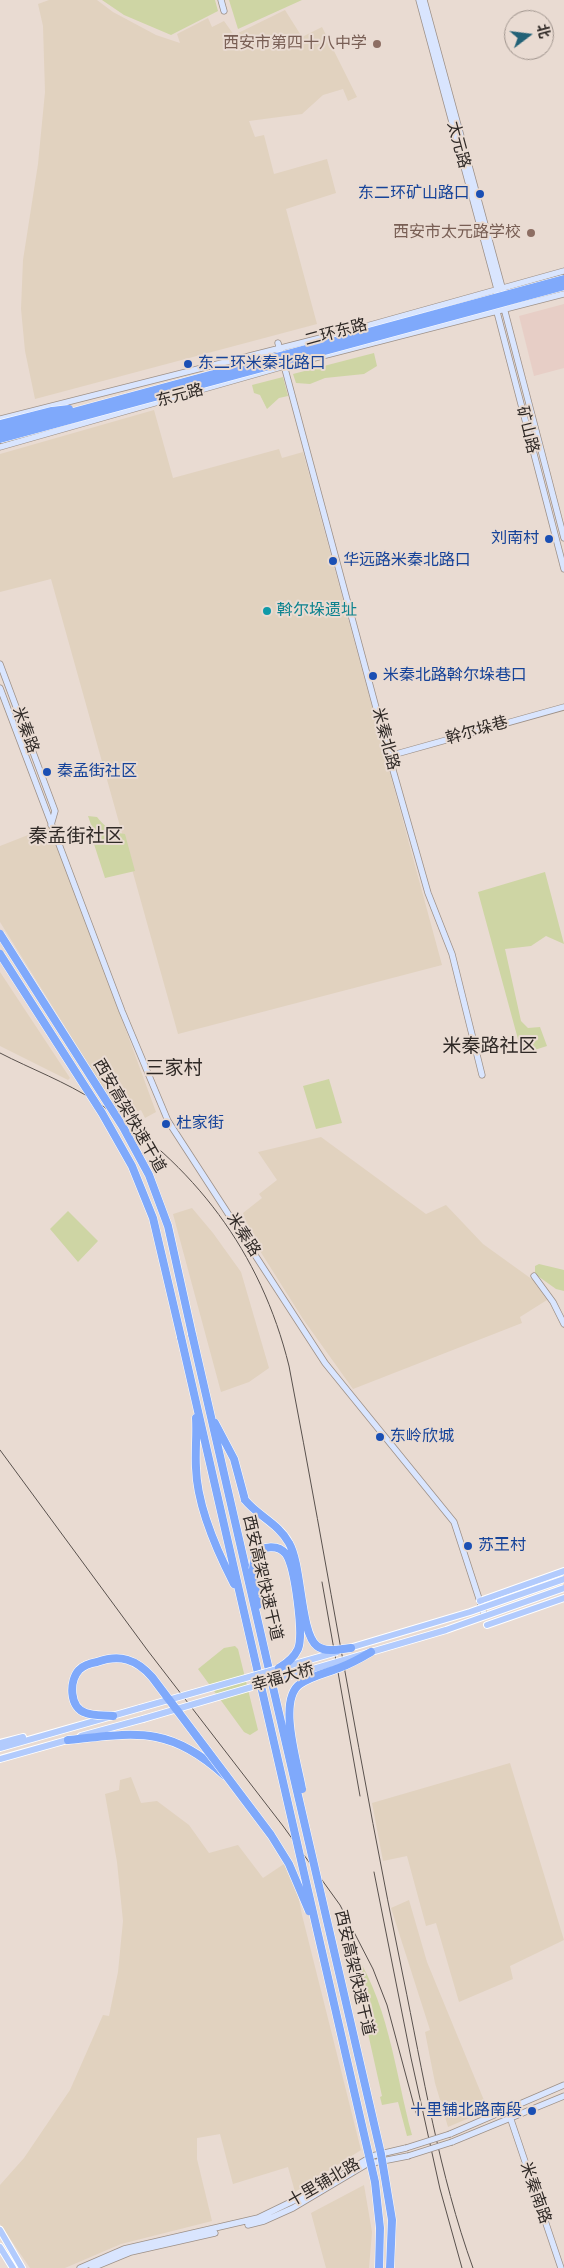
<!DOCTYPE html>
<html>
<head>
<meta charset="utf-8">
<style>
  body { margin:0 }
  #map { position:relative; width:564px; height:2268px; overflow:hidden; background:#e9dbd2; font-family:"Varela Round","Noto Sans SC",sans-serif }
  canvas { display:block }
  .north { position:absolute; left:504px; top:10px; width:50px; height:50px; box-sizing:border-box; background:#e9dbd2; border:1px solid #9f948d; border-radius:50%; rotate:75deg; font-size:14px; font-weight:700; line-height:20px; text-align:center; color:#2f2926 }
  .north::after { content:''; display:block; margin:auto; width:18px; height:22px; background:#226277; clip-path:polygon(50% 0,100% 100%,50% 72%,0 100%) }
</style>
</head>
<body>
<div id="map">
<canvas width="564" height="2268"></canvas>
<div class="north">北</div>
</div>
<script>
const c = document.querySelector('canvas').getContext('2d');
c.lineJoin = 'round';
function fill(path, color) { c.fillStyle = color; c.fill(path, 'evenodd'); }
function strokePath(path, color, width, dash) { c.strokeStyle = color; c.lineWidth = width; c.lineCap = dash ? 'butt' : 'round'; c.setLineDash(dash || []); c.stroke(path); }
function label(font, color, halo, rows, align = 'center') {
  c.font = font + ' "Varela Round","Noto Sans SC",sans-serif'; c.lineWidth = 4; c.setLineDash([]); c.textBaseline = 'middle'; c.strokeStyle = halo; c.fillStyle = color; for (const [text, x, y, turn = 0] of rows) {
    c.save(); c.translate(x, y); c.rotate((+turn || 0) * Math.PI / 180); c.textAlign = isNaN(turn) ? turn : align; if (halo) c.strokeText(text, 0, 0); c.fillText(text, 0, 0); c.restore();
  }
}
const commercial = new Path2D(`
  M 564,304 L 564,368 L 534,376 L 519,316 Z`);
const industrial = new Path2D(`
  M 49,0 L 97,0 L 113,12 L 156,35 L 180,43 L 177,34 L 208,18 L 212,27 L 224,21 L 234,35 L 285,10 L 302,37 L 322,27 L 357,97 L 348,101 L 343,89 L 323,95 L 302,114 L 249,121 L 255,137 L 264,135 L 274,174 L 327,159 L 336,193 L 286,209 L 317,324 L 35,399 L 25,351 L 21,309 L 23,260 L 38,164 L 45,92 L 43,26 L 38,4 Z
  M 154,410 L 173,478 L 279,449 L 282,458 L 303,452 L 442,965 L 178,1034 L 51,579 L 0,592 L 0,454 Z
  M 51,826 L 156,1112 L 145,1118 L 141,1110 L 125,1115 L 115,1107 L 0,922 L 0,846 Z
  M 0,972 L 70,1078 L 68,1080 L 0,1046 Z
  M 321,1137 L 426,1214 L 446,1205 L 483,1244 L 533,1280 L 547,1300 L 520,1317 L 522,1323 L 353,1389 L 303,1319 L 250,1235 L 243,1213 L 262,1198 L 259,1194 L 277,1180 L 258,1152 Z
  M 192,1208 L 213,1233 L 241,1272 L 269,1368 L 249,1382 L 221,1392 L 173,1214 Z
  M 510,1763 L 564,1940 L 510,1966 L 513,1979 L 459,2002 L 436,1923 L 426,1926 L 407,1856 L 383,1861 L 372,1803 Z
  M 131,1777 L 141,1803 L 157,1801 L 189,1825 L 209,1853 L 238,1845 L 263,1878 L 287,1862 L 293,1870 L 302,1915 L 361,2150 L 295,2192 L 288,2167 L 233,2184 L 220,2134 L 197,2138 L 197,2159 L 212,2221 L 121,2244 L 65,2268 L 30,2268 L 0,2224 L 0,2185 L 24,2158 L 70,2090 L 103,2015 L 109,2016 L 118,1972 L 123,1921 L 117,1862 L 105,1794 L 119,1790 L 120,1780 Z
  M 409,1900 L 427,1962 L 488,2110 L 448,2127 L 435,2083 L 425,2032 L 430,2030 L 391,1908 Z
  M 364,2185 L 372,2232 L 369,2268 L 326,2268 L 311,2213 Z`);
const green = new Path2D(`
  M 102,0 L 215,0 L 218,11 L 171,35 L 124,15 Z
  M 229,0 L 302,0 L 238,29 Z
  M 374,353 L 377,366 L 364,374 L 325,378 L 310,384 L 296,383 L 293,374 Z
  M 283,377 L 288,396 L 279,398 L 267,409 L 260,395 L 254,393 L 252,385 Z
  M 88,816 L 97,817 C 104,826 112,833 125,834 L 135,871 L 105,878 L 93,841 L 96,839 Z
  M 545,872 L 564,944 L 546,936 L 531,946 L 505,949 L 521,1021 L 528,1028 L 540,1027 L 547,1046 L 522,1054 L 478,892 Z
  M 329,1079 L 342,1123 L 316,1129 L 303,1086 Z
  M 68,1211 L 98,1241 L 78,1262 L 50,1229 Z
  M 539,1264 L 564,1270 L 564,1291 L 556,1289 L 535,1274 L 535,1266 Z
  M 235,1646 L 238,1649 L 258,1730 L 250,1735 L 244,1732 L 198,1669 L 224,1648 Z
  M 348,1944 C 388,1995 395,2073 412,2135 L 407,2136 L 398,2102 L 382,2105 L 380,2097 L 382,2096 Z`);
const secondary = new Path2D(`
  M 221,0 L 224,11
  M 419,0 L 497,289 L 497,312 L 564,569
  M 424,0 L 503,291
  M 504,308 L 564,538
  M 278,343 L 389,756 L 428,893 L 452,954 L 482,1075
  M 0,419 L 356,329 L 564,271
  M 0,447 L 295,363 L 564,294
  M 0,664 L 55,811 L 51,825
  M 0,688 L 122,1011 L 168,1121 L 325,1363 L 454,1522 L 484,1614
  M 389,756 L 564,707
  M 534,1276 L 553,1302 L 564,1324
  M 510,2117 L 561,2268
  M 450,2134 L 564,2085
  M 452,2142 L 564,2096
  M 248,2225 L 264,2221 L 293,2208 L 367,2164 L 408,2156
  M 80,2268 L 124,2249 L 258,2218 L 322,2187 L 372,2156 L 406,2148
  M 92,2268 L 131,2252 L 215,2233`);
const primary = new Path2D(`
  M 480,1601 L 564,1571
  M 487,1625 L 564,1598
  M 81,1736 L 143,1719
  M 0,1743 L 23,1737
  M 0,1748 L 140,1708
  M 0,1759 L 71,1739
  M 0,2230 L 22,2268
  M 0,2247 L 13,2268`);
const highway = new Path2D(`
  M 192,1334 L 272,1683
  M 181,1337 L 261,1686
  M 196,1418 C 197,1435 195,1452 196,1468 C 197,1506 217,1551 234,1584
  M 215,1423 L 234,1459 L 245,1500
  M 253,1569 L 258,1605
  M 68,1740 C 136,1733 169,1725 224,1775`);
const rail = new Path2D(`
  M 0,1053 C 31,1069 66,1082 95,1101 C 194,1164 261,1252 289,1366 C 328,1569 361,1773 403,1976 C 423,2073 439,2174 473,2268
  M 0,1450 L 148,1651 L 283,1826 L 340,1905 L 373,1969 L 387,2005 L 416,2113
  M 322,1582 L 360,1796
  M 374,1872 L 411,2058 L 440,2189 L 462,2268`);
const secondaryBridge = new Path2D(`
  M 406,2148 L 450,2134
  M 408,2156 L 452,2142`);
const primaryBridge = new Path2D(`
  M 346,1649 L 470,1612 L 564,1579
  M 140,1708 L 337,1652
  M 143,1719 L 446,1630 L 564,1588`);
const highwayBridge = new Path2D(`
  M 0,424 L 52,411 L 69,409
  M 0,432 L 564,279
  M 0,439 L 564,286
  M 0,934 L 123,1127 L 149,1175 L 168,1226 L 192,1334
  M 0,954 L 102,1113 L 132,1166 L 153,1218 L 181,1337
  M 245,1500 C 258,1516 279,1524 289,1543 C 302,1565 300,1633 317,1646 C 326,1653 341,1649 351,1648
  M 253,1569 L 255,1554 C 263,1546 278,1544 286,1554 C 295,1567 304,1635 298,1649 C 294,1658 287,1663 279,1668
  M 272,1683 L 381,2154 L 392,2220 L 390,2268
  M 261,1686 L 375,2182 L 380,2228 L 379,2268
  M 113,1716 C 104,1715 94,1716 86,1713 C 69,1708 69,1681 79,1670 C 84,1665 91,1663 97,1662 C 120,1654 136,1659 152,1677 L 271,1835 L 289,1864 L 309,1911
  M 302,1789 C 298,1765 277,1700 300,1684 C 311,1676 326,1673 339,1668 C 350,1664 361,1658 371,1652`);
const markers = [
  [377,44,5,"#8d6e63"],
  [480,194,5,"#1a4fb4"],
  [531,233,5,"#8d6e63"],
  [188,364,5,"#1a4fb4"],
  [549,539,5,"#1a4fb4"],
  [333,561,5,"#1a4fb4"],
  [267,611,5,"#0f9aa8"],
  [373,676,5,"#1a4fb4"],
  [47,772,5,"#1a4fb4"],
  [166,1124,5,"#1a4fb4"],
  [380,1437,5,"#1a4fb4"],
  [468,1546,5,"#1a4fb4"],
  [532,2111,5,"#1a4fb4"]
];
const educationNames = [
  ["西安市第四十八中学",367,44],
  ["西安市太元路学校",521,233]
];
const streetNames = [
  ["太元路",458,145,75],
  ["二环东路",336,333,-15],
  ["东元路",180,396,-15],
  ["矿山路",527,430,76],
  ["米秦路",25,730,70],
  ["幹尔垛巷",477,731,-16],
  ["米秦北路",385,739,75],
  ["西安高架快速干道",129,1116,60],
  ["米秦路",243,1235,57],
  ["西安高架快速干道",262,1578,77],
  ["幸福大桥",283,1678,-16],
  ["西安高架快速干道",354,1973,77],
  ["十里铺北路",324,2183,-30],
  ["米秦南路",535,2193,71]
];
const transitNames = [
  ["东二环矿山路口",470,194,"right"],
  ["东二环米秦北路口",198,364],
  ["刘南村",539,539,"right"],
  ["华远路米秦北路口",343,561],
  ["米秦北路斡尔垛巷口",383,676],
  ["秦孟街社区",57,772],
  ["杜家街",176,1124],
  ["东岭欣城",390,1437],
  ["苏王村",478,1546],
  ["十里铺北路南段",522,2111,"right"]
];
const cultureNames = [
  ["斡尔垛遗址",277,611]
];
const quarterNames = [
  ["秦孟街社区",76,837],
  ["米秦路社区",490,1047],
  ["三家村",174,1069]
];
fill(commercial, '#e7cec6');
fill(industrial, '#e1d2bf');
fill(green, '#ced5a4');
strokePath(secondary, '#9d9087', 7);
strokePath(primary, '#fff', 8);
strokePath(highway, '#fff', 9);
strokePath(secondary, '#d9e5fe', 5.5);
strokePath(primary, '#b2cbfd', 6);
strokePath(highway, '#7fa9fb', 8);
strokePath(rail, '#59514d', 1);
strokePath(secondaryBridge, '#9d9087', 7, []);
strokePath(primaryBridge, '#fff', 8, []);
strokePath(highwayBridge, '#fff', 9, []);
strokePath(secondaryBridge, '#d9e5fe', 5.5);
strokePath(primaryBridge, '#b2cbfd', 6);
strokePath(highwayBridge, '#7fa9fb', 8);
for (const [x, y, r, color] of markers) { const dot = new Path2D(); dot.arc(x, y, r, 0, 2 * Math.PI); c.fillStyle = color; c.fill(dot); strokePath(dot, '#e9dbd2', 2); }
label('16px', '#785e54', '#e9dbd2', educationNames, 'right');
label('16px', '#2f2926', '#e9dbd2', streetNames);
label('16px', '#164399', '#e9dbd2', transitNames, 'left');
label('16px', '#0d838f', '#e9dbd2', cultureNames, 'left');
label('19px', '#2f2926', '#e9dbd2', quarterNames);
</script>
</body>
</html>
